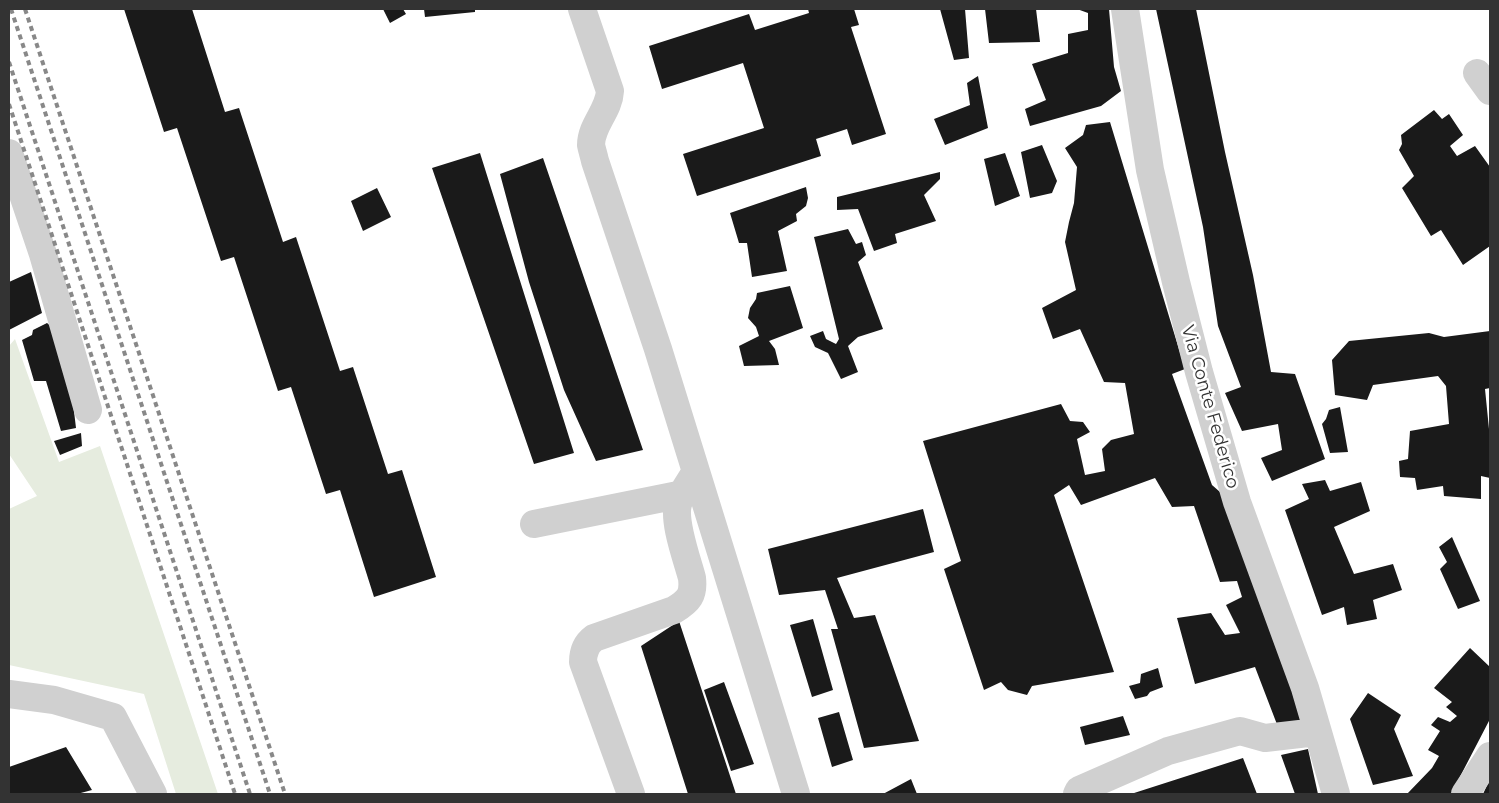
<!DOCTYPE html>
<html>
<head>
<meta charset="utf-8">
<style>
  body { margin:0 }
  #map { position:relative; width:1499px; height:803px; overflow:hidden; background:#fff; font-family:Montserrat,sans-serif }
  canvas { display:block }
  .frame { position:absolute; inset:0; border:10px solid #333; pointer-events:none }
</style>
</head>
<body>
<div id="map">
<canvas width="1499" height="803"></canvas>
<div class="frame"></div>
</div>
<script>
const c = document.querySelector('canvas').getContext('2d');
c.lineJoin = 'round';
function fill(path, color) { c.fillStyle = color; c.fill(path, 'evenodd'); }
function strokePath(path, color, width, dash) { c.strokeStyle = color; c.lineWidth = width; c.lineCap = dash ? 'butt' : 'round'; c.setLineDash(dash || []); c.stroke(path); }
function label(font, color, halo, rows, align = 'center') {
  c.font = font + ' Montserrat,sans-serif'; c.lineWidth = 5; c.setLineDash([]); c.textBaseline = 'middle'; c.strokeStyle = halo; c.fillStyle = color; for (const [text, x, y, turn = 0] of rows) {
    c.save(); c.translate(x, y); c.rotate((+turn || 0) * Math.PI / 180); c.textAlign = isNaN(turn) ? turn : align; if (halo) c.strokeText(text, 0, 0); c.fillText(text, 0, 0); c.restore();
  }
}
const green = new Path2D(`
  M 15,339 L 59,462 L 100,446 L 218,794 L 176,794 L 144,694 L 9,665 L 9,509 L 37,496 L 9,454 L 9,346 Z`);
const building = new Path2D(`
  M 124,9 L 192,9 L 225,112 L 239,108 L 283,242 L 296,237 L 340,371 L 353,367 L 388,474 L 402,470 L 436,577 L 374,597 L 340,490 L 326,494 L 291,387 L 278,391 L 234,257 L 221,261 L 177,128 L 164,132 Z
  M 383,9 L 403,9 L 406,14 L 390,23 Z
  M 424,9 L 475,9 L 475,12 L 425,17 Z
  M 808,9 L 854,9 L 859,25 L 851,27 L 886,134 L 852,145 L 847,129 L 816,139 L 821,156 L 697,196 L 683,154 L 764,128 L 743,63 L 662,89 L 649,46 L 749,14 L 755,30 L 809,13 Z
  M 940,9 L 965,9 L 969,58 L 954,60 Z
  M 985,9 L 1036,9 L 1040,42 L 989,43 Z
  M 1077,9 L 1109,9 L 1114,67 L 1121,91 L 1101,106 L 1030,126 L 1025,109 L 1046,100 L 1032,64 L 1068,53 L 1068,34 L 1088,30 L 1088,13 Z
  M 1156,9 L 1196,9 L 1225,152 L 1253,275 L 1271,372 L 1295,374 L 1325,459 L 1272,481 L 1261,458 L 1282,450 L 1278,424 L 1242,431 L 1225,393 L 1241,387 L 1218,326 L 1203,227 Z
  M 978,76 L 988,128 L 945,145 L 934,119 L 970,105 L 967,83 Z
  M 1434,110 L 1442,119 L 1449,114 L 1463,135 L 1450,146 L 1457,156 L 1475,146 L 1490,167 L 1490,246 L 1463,265 L 1441,230 L 1431,236 L 1402,188 L 1414,176 L 1399,150 L 1402,144 L 1401,135 Z
  M 1110,122 L 1185,369 L 1172,374 L 1212,485 L 1220,492 L 1274,630 L 1302,725 L 1278,727 L 1255,667 L 1195,684 L 1177,618 L 1211,613 L 1225,635 L 1240,633 L 1226,605 L 1242,597 L 1237,581 L 1220,582 L 1194,506 L 1172,507 L 1155,478 L 1081,505 L 1069,485 L 1054,495 L 1114,672 L 1032,686 L 1027,695 L 1008,690 L 1001,682 L 984,690 L 944,569 L 961,561 L 923,441 L 1061,404 L 1070,421 L 1083,422 L 1090,432 L 1077,439 L 1085,475 L 1105,471 L 1102,449 L 1111,440 L 1134,434 L 1125,383 L 1104,382 L 1080,329 L 1053,339 L 1042,308 L 1076,290 L 1065,242 L 1069,222 L 1074,203 L 1077,167 L 1065,148 L 1083,135 L 1086,125 Z
  M 1042,145 L 1057,181 L 1052,193 L 1030,198 L 1021,152 Z
  M 480,153 L 574,453 L 534,464 L 432,168 Z
  M 1005,153 L 1020,196 L 995,206 L 984,159 Z
  M 543,158 L 643,450 L 596,461 L 564,390 L 529,282 L 500,174 Z
  M 940,172 L 940,179 L 924,195 L 936,221 L 895,234 L 897,243 L 874,251 L 858,209 L 837,210 L 837,197 Z
  M 806,187 L 808,198 L 806,206 L 796,214 L 797,221 L 778,231 L 787,271 L 752,277 L 747,243 L 739,243 L 730,213 Z
  M 377,188 L 391,217 L 363,231 L 351,201 Z
  M 848,229 L 856,244 L 862,242 L 866,255 L 858,262 L 883,329 L 858,337 L 848,346 L 858,372 L 841,379 L 828,353 L 815,347 L 810,336 L 823,331 L 826,339 L 836,344 L 839,339 L 814,237 Z
  M 31,272 L 42,313 L 9,330 L 9,282 Z
  M 790,286 L 803,328 L 769,341 L 775,349 L 779,365 L 744,366 L 739,346 L 759,336 L 756,327 L 748,318 L 750,308 L 756,299 L 757,293 Z
  M 47,323 L 52,327 L 73,403 L 76,428 L 61,431 L 46,381 L 34,381 L 22,340 L 32,335 L 33,330 Z
  M 1490,331 L 1490,388 L 1485,389 L 1489,429 L 1490,429 L 1490,478 L 1481,476 L 1481,499 L 1444,496 L 1443,486 L 1417,490 L 1415,478 L 1400,477 L 1399,461 L 1408,459 L 1410,431 L 1449,424 L 1446,386 L 1438,376 L 1373,385 L 1367,400 L 1335,395 L 1332,360 L 1349,341 L 1429,333 L 1444,337 Z
  M 1340,407 L 1348,452 L 1330,453 L 1322,424 L 1326,419 L 1329,410 Z
  M 81,433 L 82,446 L 60,455 L 54,441 Z
  M 1325,480 L 1330,491 L 1361,482 L 1370,511 L 1334,527 L 1354,574 L 1393,564 L 1402,590 L 1373,600 L 1377,619 L 1347,625 L 1344,607 L 1322,615 L 1285,510 L 1309,499 L 1302,484 Z
  M 923,509 L 934,552 L 837,578 L 854,618 L 875,615 L 919,741 L 864,748 L 831,629 L 838,629 L 825,590 L 779,595 L 768,549 Z
  M 1452,537 L 1480,601 L 1458,609 L 1440,569 L 1447,562 L 1439,547 Z
  M 813,619 L 833,690 L 812,697 L 790,625 Z
  M 679,621 L 736,794 L 688,794 L 641,646 Z
  M 1470,648 L 1490,667 L 1490,719 L 1451,794 L 1407,794 L 1432,768 L 1439,756 L 1428,750 L 1440,731 L 1431,725 L 1438,717 L 1450,722 L 1457,716 L 1446,707 L 1452,702 L 1434,688 Z
  M 1158,668 L 1163,687 L 1150,692 L 1147,696 L 1135,699 L 1129,686 L 1140,683 L 1141,674 Z
  M 724,682 L 754,764 L 731,771 L 704,690 Z
  M 1368,693 L 1401,715 L 1394,729 L 1413,776 L 1373,785 L 1350,719 Z
  M 839,712 L 853,760 L 832,767 L 818,718 Z
  M 1123,716 L 1130,735 L 1085,745 L 1080,727 Z
  M 66,747 L 92,790 L 77,794 L 9,794 L 9,767 Z
  M 1308,749 L 1318,794 L 1295,794 L 1281,755 Z
  M 1243,758 L 1257,794 L 1131,794 Z
  M 911,779 L 917,794 L 883,794 Z
  M 1490,779 L 1490,794 L 1483,794 Z`);
const street = new Path2D(`
  M 582,9 L 610,91 C 609,111 591,125 591,145 C 592,150 594,156 595,161 L 658,349 L 796,794
  M 1125,9 L 1150,170 L 1176,282 L 1199,372 L 1237,502 L 1305,688 L 1336,794
  M 1477,73 L 1490,91
  M 9,153 L 43,254 L 88,410
  M 534,524 L 683,494
  M 9,694 L 54,700 L 113,717 L 153,794
  M 631,794 L 583,662 C 583,652 586,644 594,638 L 674,610 C 689,601 694,595 692,578 C 687,559 673,522 678,504 C 681,493 689,483 695,473
  M 1077,794 L 1079,790 L 1168,751 L 1240,731 L 1265,738 L 1317,732
  M 1465,794 L 1490,756`);
const rail = new Path2D(`
  M 11,9 L 270,794
  M 25,9 L 285,794
  M 9,62 L 250,794
  M 9,104 L 235,794`);
const streetNames = [
  ["Via Conte Federico",1210,407,74]
];
fill(green, '#e6ecdf');
fill(building, '#1a1a1a');
strokePath(street, '#d0d0d0', 28);
strokePath(rail, '#888', 4, [5, 4]);
label('18px', '#333', '#fff', streetNames);
</script>
</body>
</html>
